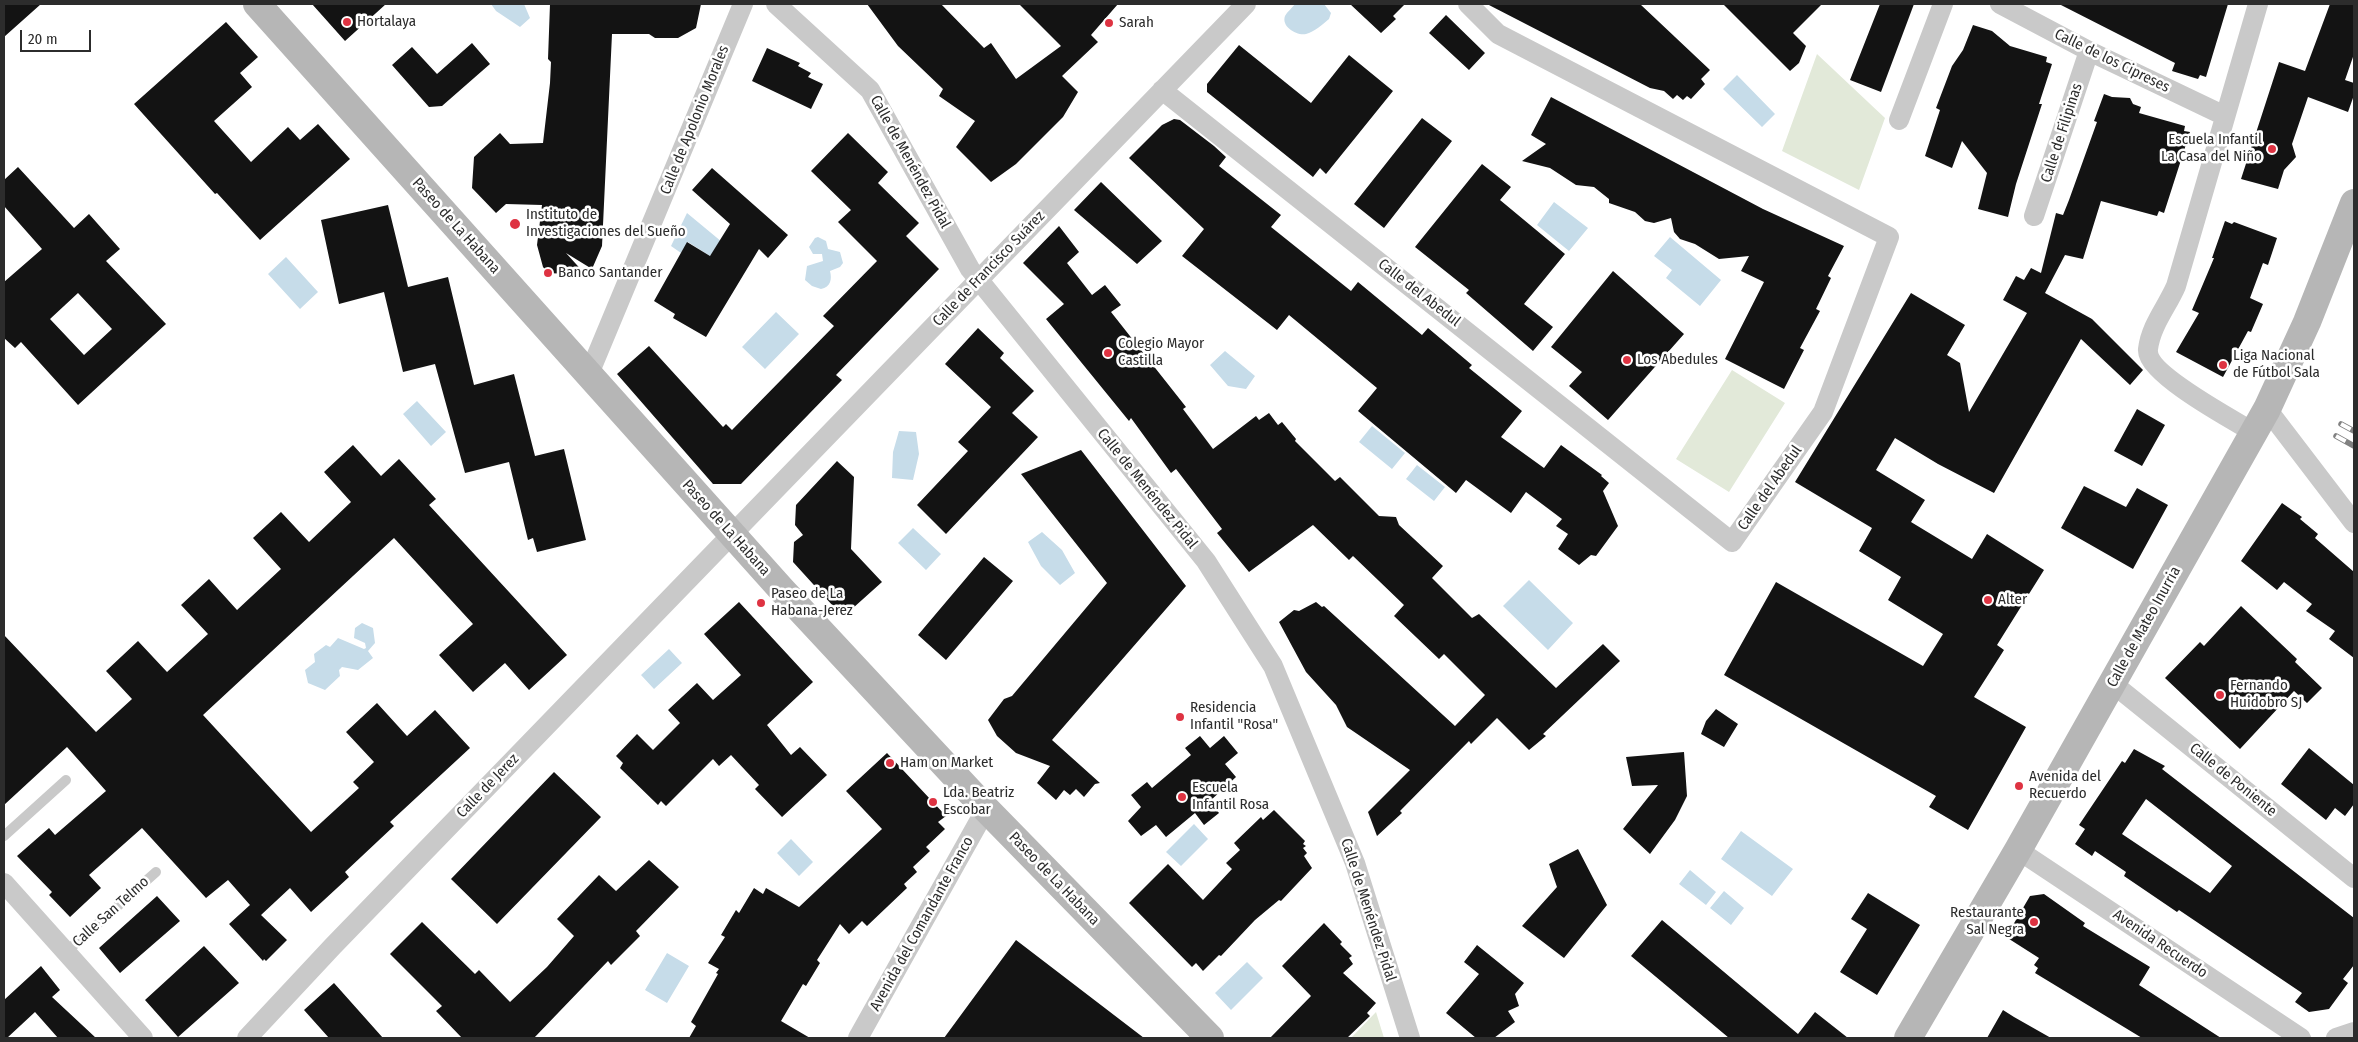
<!DOCTYPE html>
<html>
<head>
<meta charset="utf-8">
<style>
  body { margin:0 }
  #map { position:relative; width:2358px; height:1042px; overflow:hidden; background:#fff; font-family:"Fira Sans Condensed",sans-serif }
  canvas { display:block }
  .frame { position:absolute; inset:0; border:5px solid #2c2c2c; pointer-events:none }
  .scale { position:absolute; left:20px; top:30px; width:71px; height:22px; box-sizing:border-box; border:2px solid #2c2c2c; border-top:0; padding-left:6px; font-size:15px; line-height:18px; white-space:nowrap; color:#2c2c2c; -webkit-text-stroke:4px #fff; paint-order:stroke }
</style>
</head>
<body>
<div id="map">
<canvas width="2358" height="1042"></canvas>
<div class="frame"></div>
<div class="scale">20 m</div>
</div>
<script>
const c = document.querySelector('canvas').getContext('2d');
c.lineJoin = 'round';
function fill(path, color) { c.fillStyle = color; c.fill(path, 'evenodd'); }
function strokePath(path, color, width, dash) { c.strokeStyle = color; c.lineWidth = width; c.lineCap = dash ? 'butt' : 'round'; c.setLineDash(dash || []); c.stroke(path); }
function label(font, color, halo, rows, align = 'center') {
  c.font = font + ' "Fira Sans Condensed",sans-serif'; c.lineWidth = 5; c.setLineDash([]); c.textBaseline = 'middle'; c.strokeStyle = halo; c.fillStyle = color; for (const [text, x, y, turn = 0] of rows) {
    c.save(); c.translate(x, y); c.rotate((+turn || 0) * Math.PI / 180); c.textAlign = isNaN(turn) ? turn : align; if (halo) c.strokeText(text, 0, 0); c.fillText(text, 0, 0); c.restore();
  }
}
const green = new Path2D(`
  M 1817,54 L 1885,118 L 1859,190 L 1782,151 Z
  M 1732,370 L 1785,403 L 1729,492 L 1676,459 Z
  M 1376,1012 L 1384,1038 L 1351,1038 Z`);
const water = new Path2D(`
  M 491,4 L 524,4 L 530,18 L 520,27 L 496,11 Z
  M 1295,4 L 1324,4 L 1331,13 L 1329,19 C 1323,24 1314,32 1306,34 C 1297,36 1281,27 1285,16 C 1287,12 1293,7 1295,4 Z
  M 1737,75 L 1775,114 L 1762,127 L 1723,89 Z
  M 1554,202 L 1588,228 L 1569,251 L 1537,225 Z
  M 687,213 L 722,242 L 710,256 L 688,242 L 681,253 L 671,246 Z
  M 818,237 L 826,241 L 828,249 L 840,252 L 843,263 L 840,267 L 830,271 C 832,279 831,287 821,289 L 812,286 L 805,280 L 807,266 L 823,261 L 822,254 L 813,254 L 809,247 L 815,238 Z
  M 1670,237 L 1721,280 L 1700,306 L 1666,278 L 1672,270 L 1654,256 Z
  M 286,257 L 318,292 L 300,309 L 268,274 Z
  M 776,312 L 799,334 L 765,369 L 742,347 Z
  M 1225,351 L 1255,376 L 1246,389 L 1228,386 L 1210,365 Z
  M 417,401 L 446,432 L 431,446 L 403,414 Z
  M 1372,426 L 1405,453 L 1392,469 L 1359,442 Z
  M 899,431 L 916,432 L 919,454 L 913,480 L 892,478 L 893,452 Z
  M 1417,465 L 1445,487 L 1434,501 L 1406,479 Z
  M 913,528 L 941,554 L 926,570 L 898,543 Z
  M 1042,532 L 1062,550 L 1075,573 L 1060,585 L 1041,566 L 1028,542 Z
  M 1529,580 L 1573,623 L 1548,650 L 1503,606 Z
  M 362,623 L 373,628 L 375,643 L 368,651 L 373,658 L 358,670 L 342,667 L 339,670 L 340,676 L 325,690 L 308,683 L 305,670 L 315,662 L 314,654 L 326,645 L 330,647 L 338,638 L 364,649 L 366,648 L 365,643 L 354,638 L 355,628 Z
  M 669,649 L 682,663 L 654,689 L 641,675 Z
  M 1194,824 L 1208,839 L 1181,866 L 1166,852 Z
  M 1741,831 L 1793,869 L 1772,896 L 1721,859 Z
  M 791,839 L 813,862 L 799,876 L 777,853 Z
  M 1690,870 L 1716,892 L 1706,905 L 1679,884 Z
  M 1724,891 L 1744,908 L 1731,925 L 1710,908 Z
  M 667,953 L 689,966 L 667,1003 L 645,990 Z
  M 1247,962 L 1263,978 L 1231,1010 L 1215,993 Z`);
const building = new Path2D(`
  M 4,4 L 41,4 L 4,37 Z
  M 312,4 L 386,4 L 345,41 Z
  M 550,4 L 701,4 L 696,28 L 678,38 L 655,38 L 649,34 L 612,34 L 602,246 L 592,269 L 566,253 L 586,275 L 548,273 L 543,267 L 537,245 L 542,205 L 506,204 L 496,213 L 472,188 L 474,157 L 500,133 L 510,144 L 543,143 L 550,83 L 551,62 L 548,59 Z
  M 867,4 L 941,4 L 984,48 L 991,43 L 1016,79 L 1061,46 L 1019,4 L 1118,4 L 1091,35 L 1098,42 L 1062,76 L 1078,92 L 1063,117 L 1016,164 L 991,182 L 956,147 L 975,121 L 939,96 L 943,89 L 898,46 Z
  M 1350,4 L 1405,4 L 1393,16 L 1396,19 L 1381,33 Z
  M 1487,4 L 1640,4 L 1710,70 L 1701,79 L 1705,84 L 1691,99 L 1687,96 L 1683,100 L 1677,95 L 1673,99 L 1664,91 L 1650,88 Z
  M 1723,4 L 1822,4 L 1793,33 L 1806,46 L 1799,63 L 1790,71 Z
  M 1880,4 L 1914,4 L 1881,92 L 1850,80 Z
  M 2059,4 L 2228,4 L 2206,77 L 2200,75 L 2198,79 L 2172,71 L 2175,63 Z
  M 2330,4 L 2354,4 L 2354,54 L 2345,80 L 2354,83 L 2354,95 L 2348,112 L 2308,97 L 2292,144 L 2296,157 L 2284,170 L 2278,189 L 2241,179 L 2279,62 L 2305,71 Z
  M 1446,15 L 1485,53 L 1469,70 L 1429,33 Z
  M 226,22 L 258,57 L 240,73 L 252,87 L 214,121 L 251,162 L 288,127 L 300,140 L 318,124 L 350,159 L 260,240 L 217,193 L 215,194 L 134,104 Z
  M 1973,25 L 1992,31 L 2010,46 L 2047,57 L 2046,62 L 2052,64 L 2039,104 L 2042,104 L 2016,184 L 2008,217 L 1978,209 L 1987,173 L 1962,141 L 1952,168 L 1925,156 L 1940,110 L 1936,108 L 1952,66 L 1963,50 Z
  M 472,43 L 490,64 L 442,106 L 429,107 L 392,65 L 412,47 L 437,74 Z
  M 1239,45 L 1311,103 L 1349,55 L 1393,91 L 1326,174 L 1320,168 L 1313,177 L 1207,92 L 1207,84 Z
  M 767,48 L 800,63 L 798,66 L 811,73 L 808,77 L 823,84 L 811,109 L 752,81 Z
  M 2104,94 L 2112,97 L 2130,98 L 2133,104 L 2141,107 L 2139,113 L 2185,126 L 2184,131 L 2190,132 L 2164,213 L 2159,211 L 2157,216 L 2101,201 L 2083,259 L 2065,255 L 2045,293 L 2092,319 L 2143,370 L 2130,385 L 2081,339 L 1994,493 L 1938,464 L 1895,438 L 1876,470 L 1925,500 L 1911,522 L 1972,559 L 1987,534 L 2044,570 L 1997,645 L 2004,650 L 1974,697 L 2026,727 L 1968,830 L 1929,807 L 1936,796 L 1724,675 L 1776,582 L 1923,666 L 1943,634 L 1888,600 L 1901,577 L 1859,551 L 1872,528 L 1795,482 L 1911,293 L 1965,325 L 1947,355 L 1960,363 L 1969,412 L 2027,313 L 2003,300 L 2016,276 L 2024,280 L 2031,268 L 2041,273 L 2056,213 L 2063,215 L 2069,200 L 2097,122 L 2094,121 Z
  M 1551,97 L 1763,209 L 1844,246 L 1828,276 L 1831,278 L 1816,309 L 1820,311 L 1800,348 L 1804,350 L 1784,389 L 1725,359 L 1764,282 L 1741,271 L 1749,256 L 1719,259 L 1695,244 L 1680,239 L 1674,232 L 1671,218 L 1654,223 L 1645,221 L 1635,212 L 1609,203 L 1609,199 L 1594,187 L 1576,185 L 1550,168 L 1522,161 L 1546,144 L 1531,135 Z
  M 1422,118 L 1452,141 L 1384,228 L 1354,204 Z
  M 1174,119 L 1180,120 L 1214,146 L 1226,157 L 1219,166 L 1281,215 L 1271,227 L 1351,291 L 1358,282 L 1422,335 L 1428,328 L 1472,365 L 1469,368 L 1522,411 L 1501,437 L 1544,468 L 1561,445 L 1602,475 L 1601,476 L 1609,483 L 1603,491 L 1618,526 L 1596,556 L 1591,555 L 1579,565 L 1558,549 L 1568,534 L 1556,526 L 1562,519 L 1526,492 L 1511,513 L 1466,480 L 1456,493 L 1358,411 L 1377,388 L 1289,315 L 1277,330 L 1182,256 L 1204,229 L 1129,158 L 1162,125 Z
  M 848,133 L 888,172 L 878,183 L 919,223 L 906,236 L 939,269 L 836,375 L 842,380 L 741,484 L 713,484 L 617,374 L 649,346 L 723,427 L 726,424 L 732,430 L 834,326 L 823,316 L 877,261 L 838,222 L 851,210 L 811,171 Z
  M 1482,164 L 1511,187 L 1500,200 L 1565,254 L 1524,304 L 1553,327 L 1533,351 L 1466,293 L 1469,290 L 1415,247 Z
  M 18,167 L 74,228 L 89,214 L 120,249 L 106,261 L 166,324 L 78,405 L 21,342 L 15,348 L 4,338 L 4,282 L 42,249 L 4,206 L 4,180 ZM 78,293 L 112,329 L 84,355 L 50,319 Z
  M 712,168 L 788,235 L 768,258 L 759,249 L 706,337 L 673,318 L 675,314 L 654,301 L 687,242 L 710,256 L 730,224 L 692,190 Z
  M 1101,182 L 1162,241 L 1137,264 L 1074,210 Z
  M 388,205 L 408,287 L 448,277 L 474,385 L 514,374 L 535,456 L 564,449 L 586,540 L 537,552 L 533,538 L 528,540 L 509,462 L 465,473 L 435,364 L 403,372 L 384,292 L 339,304 L 321,220 Z
  M 2225,221 L 2232,224 L 2234,222 L 2277,238 L 2268,265 L 2263,263 L 2250,298 L 2263,304 L 2251,332 L 2248,331 L 2223,377 L 2176,352 L 2199,313 L 2192,310 L 2214,258 L 2212,258 Z
  M 1059,226 L 1079,252 L 1067,263 L 1092,295 L 1105,285 L 1121,305 L 1111,312 L 1186,407 L 1183,409 L 1213,449 L 1256,416 L 1259,420 L 1269,413 L 1278,425 L 1282,422 L 1296,439 L 1295,441 L 1335,481 L 1340,477 L 1379,516 L 1396,517 L 1399,525 L 1443,566 L 1432,578 L 1472,618 L 1479,614 L 1556,688 L 1603,644 L 1620,661 L 1543,734 L 1546,736 L 1529,750 L 1497,718 L 1471,744 L 1469,741 L 1400,811 L 1402,813 L 1377,836 L 1368,812 L 1410,770 L 1347,727 L 1336,705 L 1306,672 L 1279,622 L 1294,610 L 1299,611 L 1316,602 L 1322,607 L 1324,606 L 1455,726 L 1485,695 L 1444,654 L 1439,659 L 1394,616 L 1404,605 L 1353,556 L 1349,560 L 1313,525 L 1249,572 L 1217,533 L 1222,529 L 1176,469 L 1171,473 L 1131,418 L 1129,421 L 1046,319 L 1064,304 L 1023,263 Z
  M 1613,271 L 1684,334 L 1608,420 L 1569,386 L 1582,372 L 1551,347 Z
  M 978,328 L 1004,353 L 1000,358 L 1034,391 L 1012,413 L 1038,437 L 946,534 L 917,505 L 968,451 L 958,442 L 991,407 L 945,364 Z
  M 2137,409 L 2165,425 L 2142,466 L 2114,451 Z
  M 353,445 L 381,476 L 399,459 L 436,499 L 429,505 L 567,655 L 529,690 L 505,663 L 473,692 L 439,655 L 473,624 L 394,538 L 203,715 L 311,832 L 359,788 L 353,782 L 374,762 L 346,732 L 377,703 L 407,736 L 435,710 L 470,748 L 390,822 L 394,826 L 345,872 L 349,877 L 311,912 L 290,888 L 261,915 L 287,940 L 266,961 L 264,959 L 263,961 L 229,924 L 250,905 L 228,880 L 206,898 L 142,828 L 89,875 L 101,888 L 70,917 L 49,895 L 52,892 L 17,856 L 49,828 L 55,835 L 106,791 L 67,747 L 4,805 L 4,635 L 96,732 L 132,699 L 106,671 L 138,641 L 167,672 L 208,634 L 181,605 L 209,579 L 237,610 L 281,569 L 253,538 L 281,512 L 309,542 L 351,502 L 324,472 Z
  M 1081,450 L 1186,586 L 1052,740 L 1100,783 L 1095,784 L 1084,797 L 1076,789 L 1070,795 L 1064,790 L 1056,800 L 1037,783 L 1050,766 L 1016,753 L 997,736 L 988,720 L 1004,699 L 1012,696 L 1107,583 L 1021,474 Z
  M 837,461 L 854,477 L 851,549 L 882,582 L 843,617 L 793,562 L 794,542 L 803,535 L 795,525 L 796,505 Z
  M 2084,486 L 2126,507 L 2137,488 L 2168,505 L 2133,569 L 2061,528 Z
  M 2282,503 L 2302,517 L 2300,519 L 2318,534 L 2315,538 L 2354,572 L 2354,658 L 2329,639 L 2335,631 L 2306,611 L 2312,604 L 2284,582 L 2277,590 L 2241,561 Z
  M 984,557 L 1013,581 L 946,660 L 918,635 Z
  M 739,602 L 813,682 L 767,725 L 791,755 L 800,747 L 827,775 L 782,817 L 755,789 L 759,785 L 731,755 L 719,766 L 713,759 L 666,806 L 661,801 L 658,805 L 620,768 L 623,763 L 616,756 L 637,734 L 653,750 L 680,723 L 668,710 L 697,683 L 713,700 L 741,675 L 704,634 Z
  M 2241,606 L 2297,659 L 2295,662 L 2322,688 L 2307,703 L 2294,691 L 2240,749 L 2165,678 L 2200,642 L 2204,646 Z
  M 1716,709 L 1738,724 L 1724,747 L 1701,734 L 1706,721 Z
  M 1200,736 L 1210,748 L 1224,736 L 1238,753 L 1225,764 L 1236,777 L 1210,801 L 1219,813 L 1204,825 L 1195,813 L 1166,837 L 1156,825 L 1141,836 L 1128,821 L 1141,807 L 1131,795 L 1147,782 L 1152,788 L 1191,755 L 1185,748 Z
  M 2309,748 L 2354,785 L 2354,804 L 2345,816 L 2335,808 L 2326,820 L 2281,784 Z
  M 2134,749 L 2165,766 L 2162,769 L 2354,918 L 2354,965 L 2343,979 L 2348,983 L 2329,1009 L 2309,1012 L 2295,1002 L 2302,993 L 2179,910 L 2177,912 L 2124,876 L 2126,872 L 2095,851 L 2092,856 L 2075,844 L 2085,829 L 2079,825 L 2122,761 L 2125,763 ZM 2146,799 L 2232,866 L 2210,893 L 2122,834 Z
  M 1684,752 L 1687,796 L 1675,820 L 1650,854 L 1623,829 L 1658,785 L 1632,786 L 1626,757 Z
  M 887,753 L 946,816 L 938,822 L 945,829 L 926,847 L 930,851 L 913,867 L 917,872 L 904,884 L 907,888 L 867,926 L 862,921 L 849,934 L 840,924 L 817,960 L 820,963 L 806,986 L 803,984 L 781,1021 L 810,1038 L 689,1038 L 696,1026 L 691,1022 L 718,974 L 716,973 L 719,969 L 708,963 L 725,937 L 721,935 L 736,910 L 739,913 L 754,888 L 763,894 L 766,888 L 799,907 L 882,829 L 846,791 Z
  M 554,772 L 601,817 L 497,924 L 451,879 Z
  M 1274,810 L 1305,841 L 1303,844 L 1306,846 L 1303,848 L 1307,853 L 1304,856 L 1312,868 L 1281,901 L 1279,900 L 1255,920 L 1221,956 L 1219,955 L 1203,971 L 1196,963 L 1192,967 L 1129,903 L 1168,864 L 1203,900 L 1232,869 L 1226,863 L 1240,850 L 1234,843 L 1261,817 L 1263,820 Z
  M 1578,849 L 1607,905 L 1564,958 L 1522,926 L 1557,887 L 1549,864 Z
  M 649,860 L 679,887 L 636,931 L 640,936 L 611,965 L 608,961 L 534,1038 L 462,1038 L 436,1011 L 442,1006 L 390,954 L 422,922 L 475,974 L 479,970 L 510,1002 L 547,967 L 574,936 L 557,919 L 599,875 L 616,891 Z
  M 1868,893 L 1920,925 L 1877,995 L 1840,972 L 1867,929 L 1851,919 Z
  M 2044,894 L 2085,923 L 2083,926 L 2150,967 L 2139,985 L 2221,1038 L 2142,1038 L 2035,973 L 2038,968 L 2034,965 L 2039,958 L 2006,937 L 2030,896 Z
  M 157,896 L 180,921 L 120,973 L 99,948 Z
  M 1662,920 L 1798,1034 L 1815,1012 L 1848,1038 L 1729,1038 L 1631,956 Z
  M 1324,923 L 1342,942 L 1340,944 L 1352,956 L 1349,958 L 1353,964 L 1343,973 L 1376,1003 L 1367,1013 L 1370,1016 L 1347,1038 L 1270,1038 L 1311,996 L 1282,966 Z
  M 1016,940 L 1144,1038 L 944,1038 Z
  M 1477,945 L 1524,983 L 1515,994 L 1519,1006 L 1508,1011 L 1515,1022 L 1494,1038 L 1476,1038 L 1446,1013 L 1479,974 L 1464,962 Z
  M 204,946 L 239,983 L 178,1037 L 145,1000 Z
  M 41,966 L 60,990 L 52,997 L 96,1038 L 58,1038 L 35,1012 L 7,1038 L 4,1038 L 4,1000 Z
  M 334,983 L 383,1038 L 329,1038 L 304,1010 Z
  M 2003,1010 L 2014,1017 L 2051,1038 L 1987,1038 Z`);
const lane = new Path2D(`
  M 4,836 L 66,780
  M 66,952 L 156,872`);
const street = new Path2D(`
  M 776,4 L 870,90 L 970,269 L 1206,561 L 1273,666 L 1355,863 L 1410,1038
  M 2000,4 L 2089,51 L 2225,116
  M 1162,90 L 1732,542 L 1823,412 L 1889,237 L 1498,34 L 1468,4
  M 1899,120 L 1943,4
  M 2034,216 L 2089,51
  M 589,374 L 743,4
  M 2267,409 L 2354,523
  M 2253,432 C 2233,420 2145,373 2148,349 C 2151,325 2167,307 2176,286 L 2258,4
  M 2112,683 L 2354,878
  M 2018,850 L 2301,1038
  M 4,883 L 143,1038
  M 247,1038 L 333,946 L 1246,4
  M 858,1038 L 986,809
  M 2336,1038 L 2354,1032`);
const secondary = new Path2D(`
  M 257,4 L 782,590 L 986,809 L 1210,1038
  M 1908,1038 L 2018,850 L 2267,409 L 2307,322 L 2354,203`);
const rail = new Path2D(`
  M 2341,424 L 2354,431
  M 2336,436 L 2354,446`);
const markers = [
  [347,22,5,"#de3342"],
  [1109,23,5,"#de3342"],
  [2272,149,5,"#de3342"],
  [515,224,6,"#de3342"],
  [548,273,5,"#de3342"],
  [1108,353,5,"#de3342"],
  [1627,360,5,"#de3342"],
  [2223,365,5,"#de3342"],
  [1988,600,5,"#de3342"],
  [761,603,5,"#de3342"],
  [2220,695,5,"#de3342"],
  [1180,717,5,"#de3342"],
  [890,763,5,"#de3342"],
  [2019,786,5,"#de3342"],
  [1182,797,5,"#de3342"],
  [933,802,5,"#de3342"],
  [2034,922,5,"#de3342"]
];
const poiNames = [
  ["Hortalaya",357,22],
  ["Sarah",1119,23],
  ["Escuela Infantil",2262,140,"right"],
  ["La Casa del Niño",2262,157,"right"],
  ["Instituto de",526,215],
  ["Investigaciones del Sueño",526,232],
  ["Banco Santander",558,273],
  ["Colegio Mayor",1118,344],
  ["Castilla",1118,361],
  ["Liga Nacional",2233,356],
  ["de Fútbol Sala",2233,373],
  ["Los Abedules",1637,360],
  ["Paseo de La",771,594],
  ["Habana-Jerez",771,611],
  ["Alter",1998,600],
  ["Fernando",2230,686],
  ["Huidobro SJ",2230,703],
  ["Residencia",1190,708],
  ["Infantil \"Rosa\"",1190,725],
  ["Ham on Market",900,763],
  ["Avenida del",2029,777],
  ["Recuerdo",2029,794],
  ["Escuela",1192,788],
  ["Infantil Rosa",1192,805],
  ["Lda. Beatriz",943,793],
  ["Escobar",943,810],
  ["Restaurante",2024,913,"right"],
  ["Sal Negra",2024,930,"right"]
];
const streetNames = [
  ["Calle de los Cipreses",2112,61,26],
  ["Calle de Apolonio Morales",695,120,-68],
  ["Calle de Filipinas",2062,133,-72],
  ["Calle de Menéndez Pidal",910,162,61],
  ["Paseo de La Habana",456,226,48],
  ["Calle de Francisco Suárez",989,269,-46],
  ["Calle del Abedul",1419,293,38],
  ["Calle del Abedul",1770,488,-55],
  ["Calle de Menéndez Pidal",1147,489,51],
  ["Paseo de La Habana",726,528,48],
  ["Calle de Mateo Inurria",2144,627,-61],
  ["Calle de Poniente",2233,780,39],
  ["Calle de Jerez",488,786,-46],
  ["Paseo de La Habana",1054,879,46],
  ["Calle de Menéndez Pidal",1368,910,72],
  ["Calle San Telmo",111,912,-42],
  ["Avenida del Comandante Franco",922,924,-61],
  ["Avenida Recuerdo",2160,944,34]
];
fill(green, '#e2e9d9');
fill(water, '#c6dce9');
fill(building, '#131313');
strokePath(lane, '#c9c9c9', 10);
strokePath(street, '#c9c9c9', 20);
strokePath(secondary, '#b6b6b6', 28);
strokePath(rail, '#818181', 5.5);
strokePath(rail, '#fff', 4, [11]);
for (const [x, y, r, color] of markers) { const dot = new Path2D(); dot.arc(x, y, r, 0, 2 * Math.PI); c.fillStyle = color; c.fill(dot); strokePath(dot, '#fff', 2); }
label('15px', '#2c2c2c', '#fff', poiNames, 'left');
label('15px', '#2c2c2c', '#fff', streetNames);
</script>
</body>
</html>
